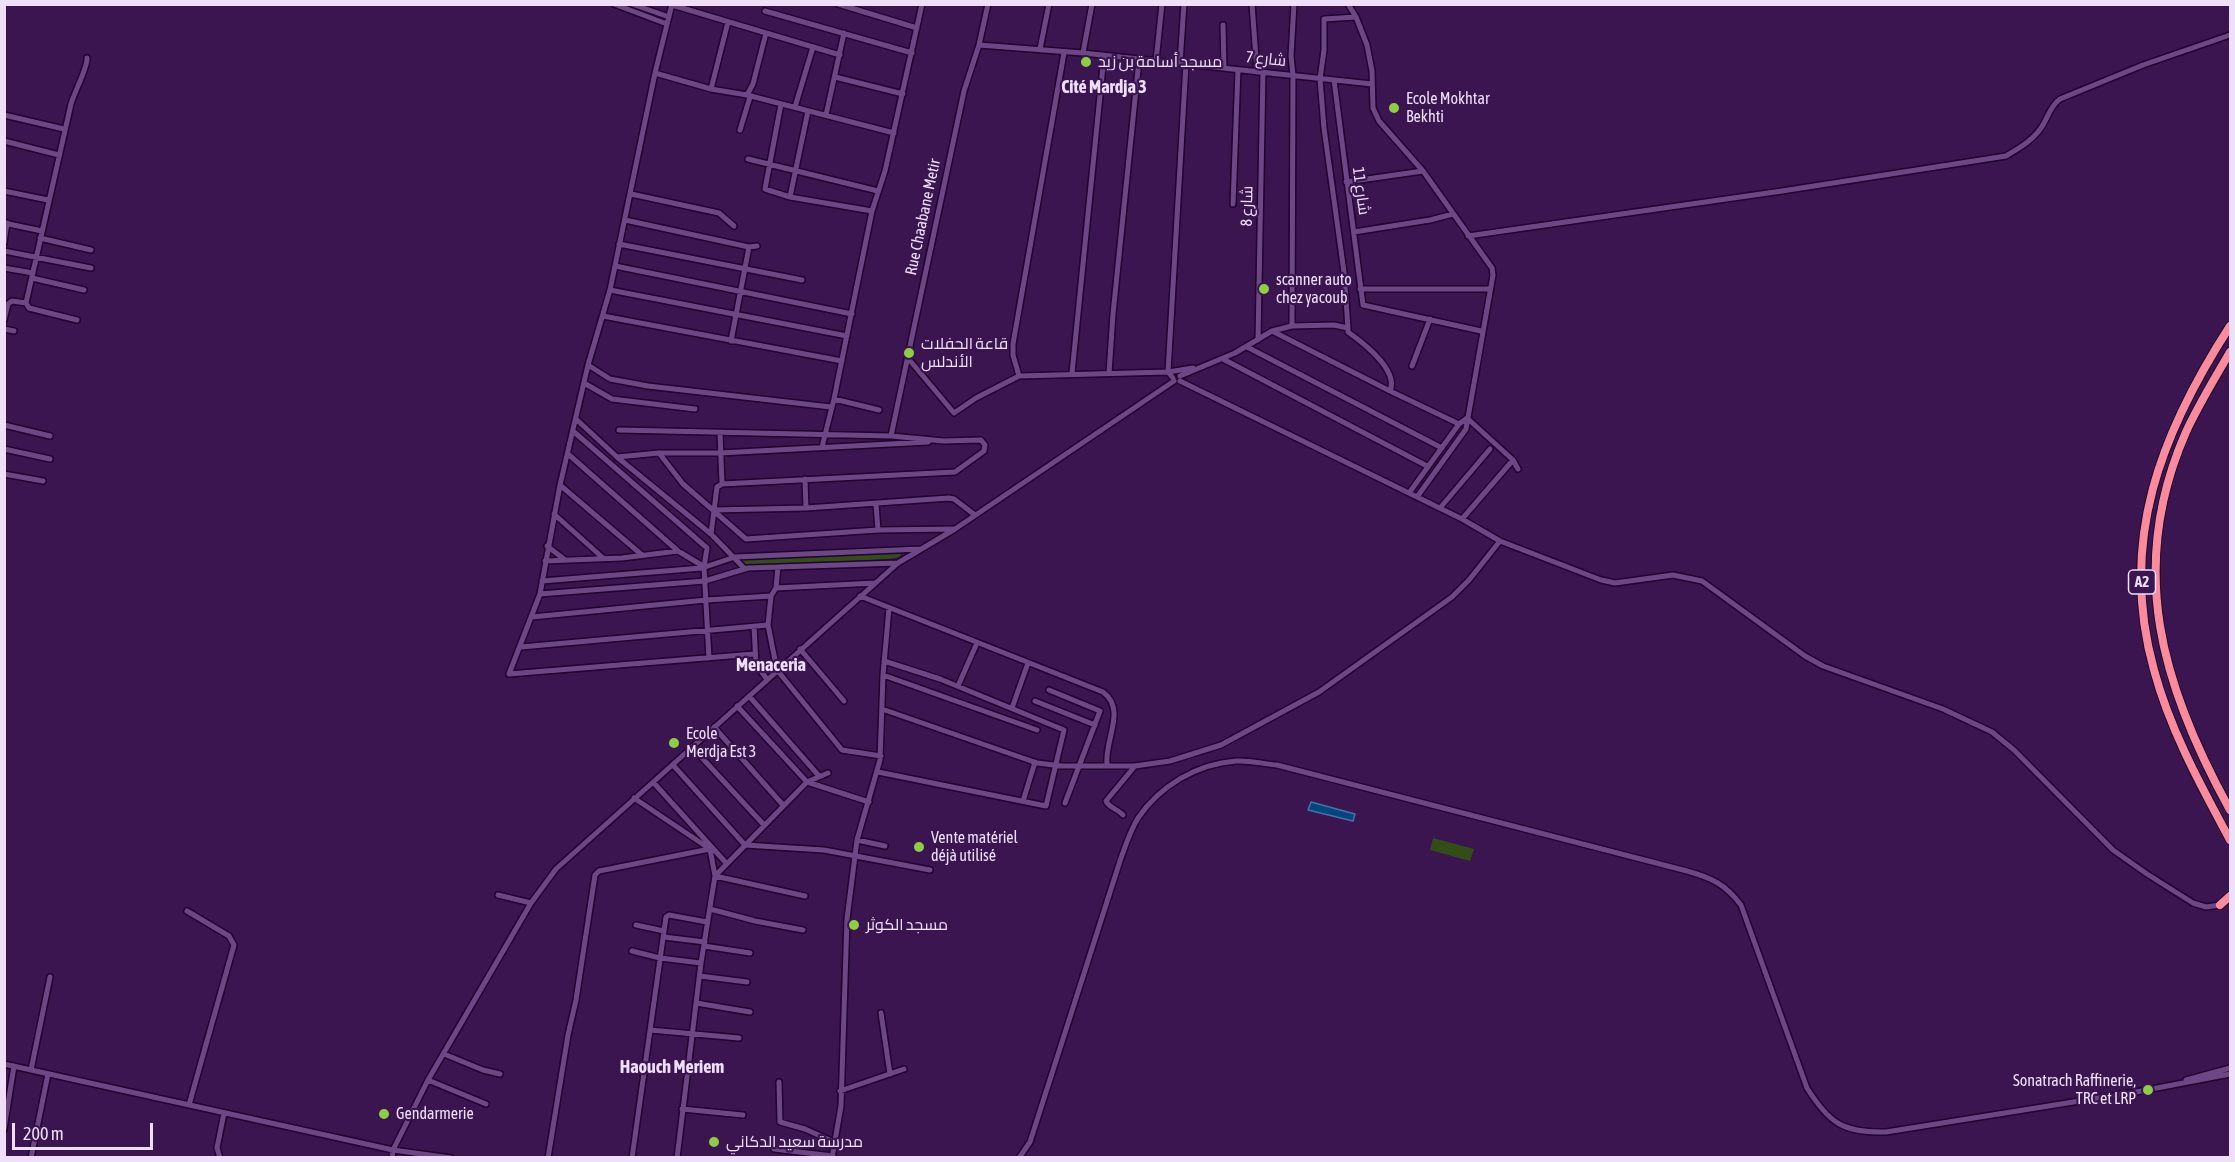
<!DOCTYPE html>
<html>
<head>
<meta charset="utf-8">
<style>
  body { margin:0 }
  #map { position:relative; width:2235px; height:1162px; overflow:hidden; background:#3b1550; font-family:"Asap Condensed",sans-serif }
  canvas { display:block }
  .frame { position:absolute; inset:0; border:6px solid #efdffb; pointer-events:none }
  .scale { position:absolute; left:12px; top:1123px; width:141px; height:27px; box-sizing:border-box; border:3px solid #efdffb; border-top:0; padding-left:8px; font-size:18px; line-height:21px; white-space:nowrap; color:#efdffb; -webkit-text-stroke:4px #3b1550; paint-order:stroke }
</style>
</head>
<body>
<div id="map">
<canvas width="2235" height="1162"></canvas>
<div class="frame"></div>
<div class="scale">200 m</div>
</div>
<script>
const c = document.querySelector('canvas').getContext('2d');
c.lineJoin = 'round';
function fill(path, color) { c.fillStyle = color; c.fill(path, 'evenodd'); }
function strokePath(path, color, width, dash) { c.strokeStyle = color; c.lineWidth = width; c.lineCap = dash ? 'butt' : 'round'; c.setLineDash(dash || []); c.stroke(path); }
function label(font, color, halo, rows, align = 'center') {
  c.font = font + ' "Asap Condensed",Cairo,sans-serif'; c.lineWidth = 4.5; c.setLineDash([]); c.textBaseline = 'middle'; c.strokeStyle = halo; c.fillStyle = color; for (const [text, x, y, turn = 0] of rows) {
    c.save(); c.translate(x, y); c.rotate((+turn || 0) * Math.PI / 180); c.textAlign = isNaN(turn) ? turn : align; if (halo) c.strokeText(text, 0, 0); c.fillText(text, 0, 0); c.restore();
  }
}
const green = new Path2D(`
  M 903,551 L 899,557 L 889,559 L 749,566 L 743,564 L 742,559 Z
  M 1433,838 L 1474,849 L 1470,861 L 1430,850 Z`);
const water = new Path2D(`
  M 1311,802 L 1355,814 L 1353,821 L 1308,810 Z`);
const minor = new Path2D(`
  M 614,4 L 667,24
  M 632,4 L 669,17
  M 672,4 L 655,73 L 610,290 L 588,365 L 560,485 L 540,594 L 509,674 L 754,654
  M 838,4 L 917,28
  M 1252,4 L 1257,72
  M 1348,4 L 1356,17 L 1367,45 L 1372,71 L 1373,108 L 1379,121 L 1423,171 L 1492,268 L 1493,275 L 1466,429 L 1417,497
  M 672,5 L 840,55
  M 765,11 L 912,53
  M 1223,25 L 1224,68
  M 979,45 L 1083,53 L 1372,84
  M 1040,49 L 1049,4
  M 1083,53 L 1092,4
  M 1156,61 L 1162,4
  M 1180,63 L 1184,4
  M 655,73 L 711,89 L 747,95 L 894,133
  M 835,77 L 903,94
  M 1334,80 L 1363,305 L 1481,331
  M 711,89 L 728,22
  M 747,95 L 753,84 L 766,33
  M 781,104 L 765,189 L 790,197 L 872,211
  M 795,107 L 813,47
  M 4,115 L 64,129
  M 826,115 L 844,33
  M 740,130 L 750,97
  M 4,141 L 59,155
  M 748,159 L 878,191
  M 1346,182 L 1423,171
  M 4,191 L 48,200
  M 631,194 L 719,213 L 734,226
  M 790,197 L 808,111
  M 1233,204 L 1238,70
  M 625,220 L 749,247 L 757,246
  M 4,223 L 42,231
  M 1354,232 L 1430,220 L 1453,214
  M 1468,236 L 1782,191 L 2006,156 C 2019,148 2032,141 2041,128 C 2048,118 2050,106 2060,99 L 2143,65 L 2230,35
  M 40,238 L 91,250
  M 4,243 L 7,223
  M 619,244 L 802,280
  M 4,251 L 91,268
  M 615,266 L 852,314
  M 4,268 L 33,273
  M 32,278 L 84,290
  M 1360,289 L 1490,289
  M 610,290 L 847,336
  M 26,303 L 71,104 C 74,93 88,67 87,58
  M 603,316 L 842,361
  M 4,320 L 8,304 L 12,301 L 26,303 L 29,308 L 77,320
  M 1292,326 L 1293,75 L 1291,56 L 1294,4
  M 1348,328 L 1344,272 L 1324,128 L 1320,79 L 1324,50 L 1324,19 L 1356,17
  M 4,329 L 14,331
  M 1272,331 L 1390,391
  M 1258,340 L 1263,72
  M 731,341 L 749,247
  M 1247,347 L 1442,448
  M 907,357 L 954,413 L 976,398 L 1019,376 L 1168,372 L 1193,368
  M 1223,359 L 1427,466
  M 588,365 L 610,379 L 648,386 L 831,407
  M 1412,366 L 1430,319
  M 1072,373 L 1104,56
  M 1109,373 L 1113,314 L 1139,60
  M 1019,376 L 1013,355 L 1013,344 L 1064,53
  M 1180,376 L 1235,353 L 1272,331 L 1292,326 L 1334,325 L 1348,328 L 1348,332 C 1362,342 1399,370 1390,391 L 1459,424
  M 1173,378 L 1168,372 L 1186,64
  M 1180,381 L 1462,519 L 1500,541 L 1601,580 L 1615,583 L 1673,575 L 1702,581 L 1805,656 L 1823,666 L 1943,709 L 1992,732 L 2014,750 L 2113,850 L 2147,874 L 2193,903 L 2206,907 L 2220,905
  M 584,383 L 612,399 L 695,409
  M 834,399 L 879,410
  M 1467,418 L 1513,460 L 1518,469
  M 576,419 L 617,457 L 711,534 L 744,568
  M 4,425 L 50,436
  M 619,430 L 891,436 L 944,441 L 981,440 L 985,445 L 984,451 L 955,472 L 722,484
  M 573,431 L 707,548 L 704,567 L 709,658
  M 891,436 L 964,91 L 979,45 L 988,4
  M 822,447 L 834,399 L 872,211 L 885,171 L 922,4
  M 4,449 L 50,459
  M 659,453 L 683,484 L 746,539 L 878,530 L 953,529
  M 568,454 L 678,551 L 703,566
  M 617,457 L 659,453 L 720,453 L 928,442
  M 4,474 L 43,481
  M 805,479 L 806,508
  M 560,485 L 642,555
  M 1409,493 L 1459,424 L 1467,418
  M 876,504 L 878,530
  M 1440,508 L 1490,449
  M 714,510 L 806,508 L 949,498 L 954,499 L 975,515
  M 554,514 L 603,558
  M 1462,519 L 1513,460
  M 711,534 L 717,487 L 722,484 L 720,433
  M 547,546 L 564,559
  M 545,561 L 622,558 L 678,551
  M 542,581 L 702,568 L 735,557 L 921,549
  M 776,588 L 875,583
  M 540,594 L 705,581 L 748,568 L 898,563
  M 860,596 L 1103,692 C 1127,710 1104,740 1107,765
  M 532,617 L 706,600 L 771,596
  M 768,625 L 777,670 L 842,750 L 881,756
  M 754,626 L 756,665 L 767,679
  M 521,647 L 768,625 L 771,596 L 776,588 L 778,567
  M 800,649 L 844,701
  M 883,675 L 1037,730
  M 958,686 L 977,643
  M 1049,690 L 1100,711 L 1065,803
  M 749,696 L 819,776
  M 1035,701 L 1095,725
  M 737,706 L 807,782 L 869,802
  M 1012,708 L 1028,663
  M 882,709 L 1037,763 L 1062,766 L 1135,766 L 1170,761 L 1221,745 L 1319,692 L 1452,597 L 1469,580 L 1500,541
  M 714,727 L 783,805
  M 692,747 L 764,825
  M 673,765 L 745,845 L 824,850 L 930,870
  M 878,772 L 1046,806 L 1064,730 L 940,679 L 884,661
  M 653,782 L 727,864
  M 634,798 L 710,849 L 715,876 L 807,782 L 828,773
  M 1023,801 L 1035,762
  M 1123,815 C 1118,809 1109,808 1106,801 L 1135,766
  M 857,840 L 885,846
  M 498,895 L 531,903
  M 710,909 L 755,921 L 803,930
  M 187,911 L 229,936 L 234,945 L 189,1105
  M 636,925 L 664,931
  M 664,937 L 705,942
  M 704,946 L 750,953
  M 632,951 L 660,958 L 701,963
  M 700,976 L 747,982
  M 696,1003 L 750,1012
  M 881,1013 L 890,1074
  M 650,1030 L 739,1038
  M 444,1054 L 483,1070 L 500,1074
  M 4,1064 L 393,1150 L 451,1158
  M 31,1070 L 50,977
  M 428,1080 L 486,1104
  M 2186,1080 L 2230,1068
  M 779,1082 L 780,1122 L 805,1129 L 836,1143
  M 840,1091 L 904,1069
  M 682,1109 L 743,1115
  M 4,1129 L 14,1066
  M 774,1149 L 833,1156
  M 31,1158 L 48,1074
  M 220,1158 L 217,1148 L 224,1113
  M 392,1158 L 393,1150 L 428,1080 L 531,903 L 556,869 L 898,563 L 955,529 L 1174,381
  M 548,1158 L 568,1035 L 576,1000 L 595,875 L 599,871 L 710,849
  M 632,1158 L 666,917 L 669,915 L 707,922
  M 677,1158 L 701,963 L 715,876 L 805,896
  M 832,1158 L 841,1106 L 847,919 L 857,840 L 880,760 L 883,675 L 889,608
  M 1019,1158 L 1030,1142 L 1120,861 C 1125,847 1130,831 1138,818 C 1160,786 1196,764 1236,761 C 1249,760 1264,764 1277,765 L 1687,871 C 1712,878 1725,884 1741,905 L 1807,1088 C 1829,1123 1843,1133 1886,1132 L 2136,1092 L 2230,1074`);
const highway = new Path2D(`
  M 2230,326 C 2161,433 2118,541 2154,670 C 2170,730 2201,786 2230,840
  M 2230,352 C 2215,378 2199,404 2186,432 C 2126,568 2162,687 2230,810
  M 2220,905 L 2230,896`);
const markers = [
  [1086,62,6,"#8dce44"],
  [1394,108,6,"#8dce44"],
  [1264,289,6,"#8dce44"],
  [909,353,6,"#8dce44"],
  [674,743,6,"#8dce44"],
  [919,847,6,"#8dce44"],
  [854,925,6,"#8dce44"],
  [2148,1090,6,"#8dce44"],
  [384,1114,6,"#8dce44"],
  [714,1142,6,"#8dce44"]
];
const shields = [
  [2142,582,27]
];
const shieldNames = [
  ["A2",2142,582]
];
const streetNames = [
  ["شارع 7",1266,59,6],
  ["شارع 11",1361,191,82],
  ["شارع 8",1247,206,-89],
  ["Rue Chaabane Metir",923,217,-78]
];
const poiNames = [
  ["مسجد أسامة بن زيد",1098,62],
  ["Ecole Mokhtar",1406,99],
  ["Bekhti",1406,117],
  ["scanner auto",1276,280],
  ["chez yacoub",1276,298],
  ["قاعة الحفلات",921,344],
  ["الأندلس",921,362],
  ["Ecole",686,734],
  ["Merdja Est 3",686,752],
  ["Vente matériel",931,838],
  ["déjà utilisé",931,856],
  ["مسجد الكوثر",866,925],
  ["Sonatrach Raffinerie,",2136,1081,"right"],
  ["TRC et LRP",2136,1099,"right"],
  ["Gendarmerie",396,1114],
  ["مدرسة سعيد الدكاني",726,1142]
];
const neighbourhoodNames = [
  ["Cité Mardja 3",1104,87],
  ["Menaceria",771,665],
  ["Haouch Meriem",672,1067]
];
fill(green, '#334d18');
fill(water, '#01467f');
strokePath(water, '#4874a4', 1.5);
strokePath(minor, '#1f032e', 8);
strokePath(highway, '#1f032e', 10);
strokePath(minor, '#6d4785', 5);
strokePath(highway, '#fa8b9c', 8);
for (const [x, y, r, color] of markers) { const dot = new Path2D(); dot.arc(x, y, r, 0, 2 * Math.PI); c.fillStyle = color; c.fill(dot); strokePath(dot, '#3b1550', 2); }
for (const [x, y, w] of shields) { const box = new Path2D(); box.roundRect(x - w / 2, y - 12, w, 24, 4.5); c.fillStyle = '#3b1550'; c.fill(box); strokePath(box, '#efdffb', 1.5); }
label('bold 15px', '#efdffb', null, shieldNames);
label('16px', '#efdffb', '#3b1550', streetNames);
label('16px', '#efdffb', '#3b1550', poiNames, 'left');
label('bold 18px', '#efdffb', '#3b1550', neighbourhoodNames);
</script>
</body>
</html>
